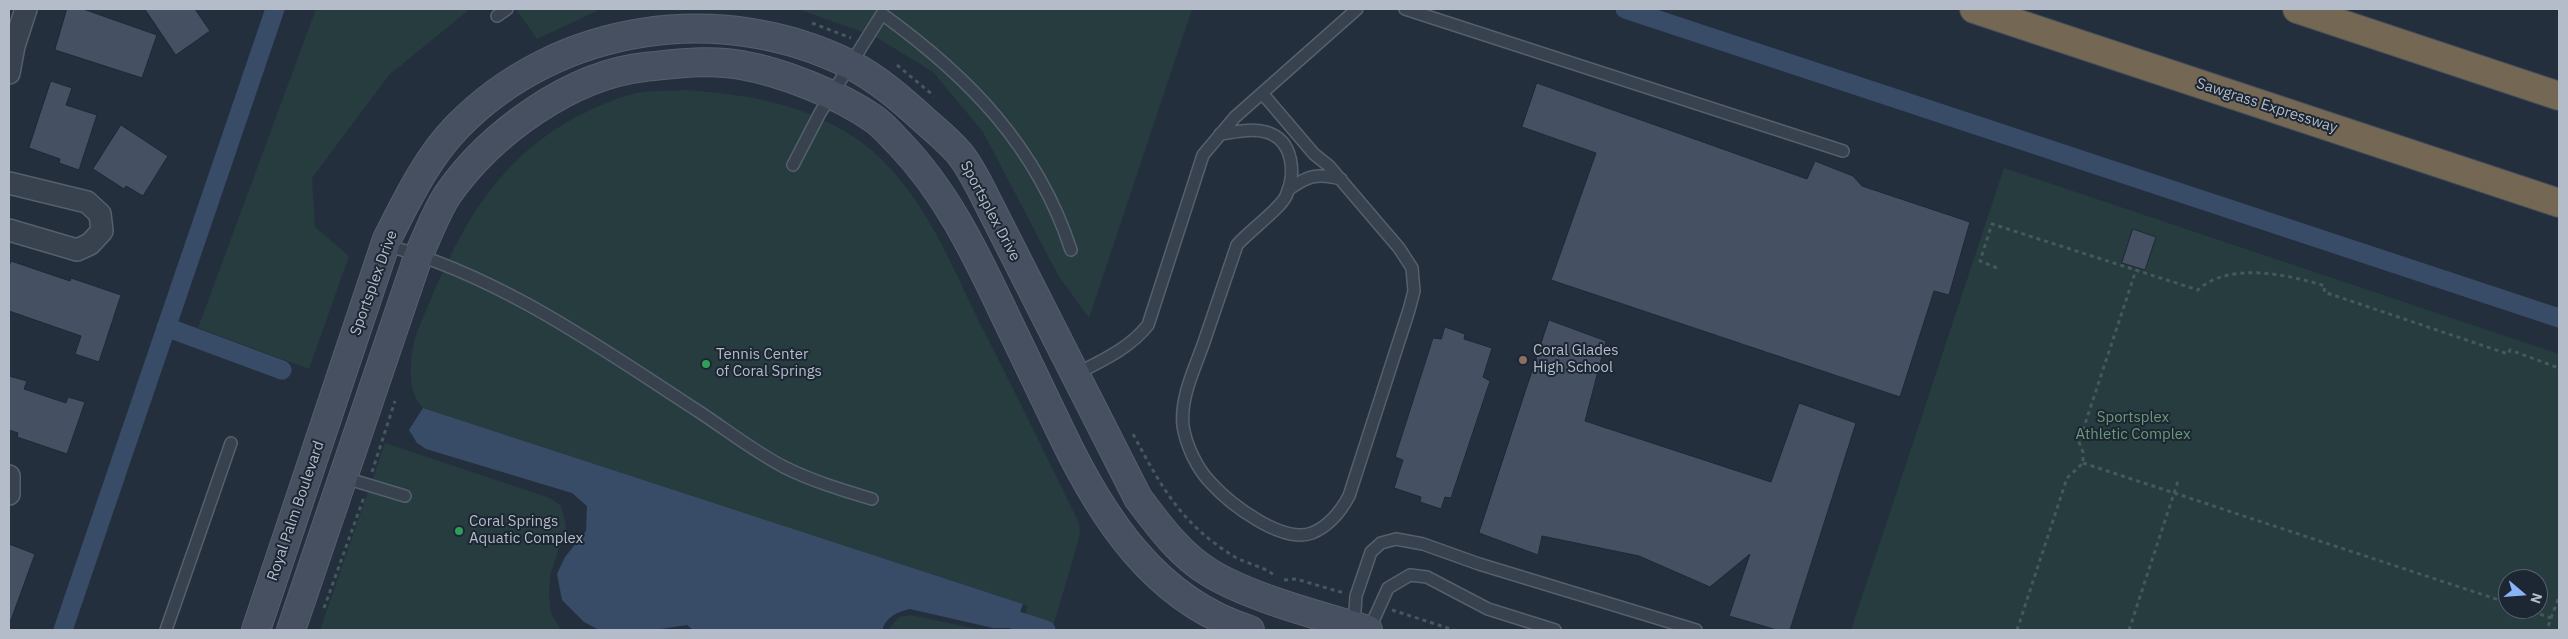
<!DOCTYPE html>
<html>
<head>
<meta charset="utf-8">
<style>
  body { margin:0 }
  #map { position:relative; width:2568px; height:639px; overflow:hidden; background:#242f3e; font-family:"IBM Plex Sans",sans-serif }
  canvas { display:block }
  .frame { position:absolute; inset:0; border:10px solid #b4bcc9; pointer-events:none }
  .north { position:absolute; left:2498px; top:569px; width:50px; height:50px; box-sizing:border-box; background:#1d2633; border:1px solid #59626f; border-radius:50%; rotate:108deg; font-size:14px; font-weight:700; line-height:20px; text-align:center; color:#b4bcc9 }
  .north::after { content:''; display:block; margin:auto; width:18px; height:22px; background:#8ab4f8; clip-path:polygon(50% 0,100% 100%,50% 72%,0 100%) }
</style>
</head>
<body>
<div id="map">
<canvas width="2568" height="639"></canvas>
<div class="frame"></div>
<div class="north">N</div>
</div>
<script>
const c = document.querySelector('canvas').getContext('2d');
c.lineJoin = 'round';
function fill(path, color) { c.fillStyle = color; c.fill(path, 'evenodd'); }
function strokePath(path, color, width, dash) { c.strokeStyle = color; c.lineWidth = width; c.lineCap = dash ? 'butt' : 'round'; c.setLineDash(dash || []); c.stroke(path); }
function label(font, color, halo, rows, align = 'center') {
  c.font = font + ' "IBM Plex Sans",sans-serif'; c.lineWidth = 4; c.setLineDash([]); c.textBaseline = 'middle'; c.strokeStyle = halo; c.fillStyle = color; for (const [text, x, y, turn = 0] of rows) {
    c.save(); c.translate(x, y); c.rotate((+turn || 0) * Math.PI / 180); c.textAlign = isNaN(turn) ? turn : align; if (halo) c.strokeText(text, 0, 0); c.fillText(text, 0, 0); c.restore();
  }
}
const green = new Path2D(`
  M 316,9 L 470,9 L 389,75 L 312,178 L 315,227 L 349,256 L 309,369 L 198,328 Z
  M 516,9 L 601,9 L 537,39 Z
  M 798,9 L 1192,9 L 1089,318 L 1058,275 L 983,132 L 933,72 L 876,37 Z
  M 688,90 C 749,95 802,103 854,137 C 921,182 950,264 985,333 C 1017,396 1048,459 1079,523 L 1080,535 L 1052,630 L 1019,630 L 1028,606 L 1023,604 L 423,408 C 406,391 410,359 415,338 C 452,246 485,167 576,117 C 596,107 621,95 643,92 C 658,90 673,91 688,90 Z
  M 2004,168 L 2559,354 L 2559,630 L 1851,630 ZM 2508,579 L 2538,579 L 2538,609 L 2508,609 Z
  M 385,443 L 550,498 L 561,506 L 566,526 L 550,576 L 549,598 L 551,613 L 561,630 L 320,630 Z
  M 911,615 L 982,630 L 888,630 L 899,617 Z`);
const water = new Path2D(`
  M 423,408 L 1023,604 L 1014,628 L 993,628 L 910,609 C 897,612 886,617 882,630 L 693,630 L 687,625 L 654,630 L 599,630 L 584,622 L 562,600 L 557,574 L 565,557 L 586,531 L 587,506 L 572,493 L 426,449 L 417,443 L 409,430 Z`);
const canal = new Path2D(`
  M 1625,9 L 2559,318
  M 166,327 L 282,370
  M 993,613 L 1046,630
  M 63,630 L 275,9`);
const building = new Path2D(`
  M 67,9 L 83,9 L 157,35 L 142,78 L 55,50 Z
  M 145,9 L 195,9 L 210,31 L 176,55 Z
  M 51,81 L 72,88 L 66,105 L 97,115 L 79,170 L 59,163 L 60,159 L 29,148 Z
  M 1537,83 L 1807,179 L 1815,161 L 1853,176 L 1862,186 L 1970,222 L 1949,295 L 1934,291 L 1900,397 L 1551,280 L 1596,153 L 1522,127 Z
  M 121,125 L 168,156 L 143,196 L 126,186 L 124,189 L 93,169 Z
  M 2133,229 L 2156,237 L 2145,270 L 2122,263 Z
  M 11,261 L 70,281 L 71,278 L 121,295 L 99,362 L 75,354 L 81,336 L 9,311 L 9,268 Z
  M 1549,320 L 1606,341 L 1585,421 L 1771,482 L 1799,403 L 1856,423 L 1790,630 L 1777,630 L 1729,616 L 1750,554 L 1710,587 L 1639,556 L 1542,536 L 1538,555 L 1479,533 Z
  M 1445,327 L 1465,334 L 1464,339 L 1492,348 L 1483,377 L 1490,381 L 1451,498 L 1445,497 L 1441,509 L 1420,502 L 1421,497 L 1394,488 L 1403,460 L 1395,457 L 1433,338 L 1441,339 Z
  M 9,376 L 27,381 L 24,389 L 66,403 L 68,397 L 85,402 L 67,454 L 17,437 L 18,433 L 9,430 Z
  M 9,544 L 35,554 L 11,620 L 9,620 Z`);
const path = new Path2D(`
  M 812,23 L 851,38
  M 897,65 L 934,96
  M 1997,268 L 1980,261 L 1992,224 L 2198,290 C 2229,261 2290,275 2325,286 L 2324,292 L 2508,354 L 2510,350 L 2559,368
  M 1133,434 C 1162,488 1181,524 1235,557 C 1249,565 1265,566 1276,577
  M 2083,463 L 2508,603
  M 372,472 L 395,401
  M 1284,580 L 1296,579 L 1344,593
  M 324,608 L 364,497
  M 2525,609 L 2551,618 L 2547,630
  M 1392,610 L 1454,630
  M 2551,618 L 2559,597
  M 2017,630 L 2067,478 L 2083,463 L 2083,452 L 2079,442 L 2136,270
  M 2129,630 L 2178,481`);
const lane = new Path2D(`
  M 1405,9 L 1843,151
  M 497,16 L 507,9
  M 1220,134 C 1235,132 1251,128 1266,132 C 1294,140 1296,174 1286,196 C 1280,209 1249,231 1237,245 C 1226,277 1215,309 1204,342 C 1195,368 1180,397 1183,426 C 1186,445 1197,469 1211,483 C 1230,504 1282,544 1312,533 C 1329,526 1341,511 1349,496 L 1409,310 L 1414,291 L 1412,268 L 1399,248 L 1329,166 L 1314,154 L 1262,93
  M 793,165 L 820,113 L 882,14 C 968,76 1037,146 1071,250
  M 1288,190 C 1308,175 1318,173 1341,179
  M 385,245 C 501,276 602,349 701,413 C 728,431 755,452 784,467 C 812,481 842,490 872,499
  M 1074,375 C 1101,361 1129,349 1148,325 L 1203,155 L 1235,117 L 1357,9
  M 342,477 L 405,496
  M 1354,625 L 1356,596 L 1371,552 L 1381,543 L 1396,539 L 1423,544 L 1479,564 L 1696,630
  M 166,630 L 231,443
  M 1369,630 L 1388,588 L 1410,575 L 1427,577 L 1488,609 L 1555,630`);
const street = new Path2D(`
  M 9,73 L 14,46 L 26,9
  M 9,183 L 87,202 L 100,214 L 102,231 L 90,244 L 77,250 L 9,230
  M 9,476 L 9,494`);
const secondary = new Path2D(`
  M 256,630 L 387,239 C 407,200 426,159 457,127 C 558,23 722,0 851,65 C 878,79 901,99 923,119 C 935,130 949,141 959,153 C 967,162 973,174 979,185 L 1138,498 C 1159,526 1180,555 1210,573 C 1251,598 1321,616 1368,630
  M 291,630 L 419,254 C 428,235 436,212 448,194 C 490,134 570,75 645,67 C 676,64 710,59 741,65 C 782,72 840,95 874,119 C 884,126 892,136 900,144 C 945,191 973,248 1001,307 C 1021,348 1041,390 1061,432 C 1101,516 1155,601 1250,630`);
const highway = new Path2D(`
  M 1974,9 L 2559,203
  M 2297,9 L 2559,96`);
const markers = [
  [1523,360,5,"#8d6e63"],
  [706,364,5,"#2e9e5b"],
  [459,531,5,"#2e9e5b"]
];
const streetNames = [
  ["Sawgrass Expressway",2267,106,18],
  ["Sportsplex Drive",990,211,62],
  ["Sportsplex Drive",374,283,-70],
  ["Royal Palm Boulevard",296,511,-71]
];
const poiNames = [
  ["Coral Glades",1533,351],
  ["High School",1533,368],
  ["Tennis Center",716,355],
  ["of Coral Springs",716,372],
  ["Coral Springs",469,522],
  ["Aquatic Complex",469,539]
];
const parkNames = [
  ["Sportsplex",2133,418],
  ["Athletic Complex",2133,435]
];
fill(green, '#263c3f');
fill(water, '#394c67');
strokePath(canal, '#394c67', 19);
fill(building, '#455162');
strokePath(building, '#1f2835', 1);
strokePath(lane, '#565f6c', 14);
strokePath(street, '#565f6c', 24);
strokePath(secondary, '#565f6c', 30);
strokePath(highway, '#434c59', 30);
strokePath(path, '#44595c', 3, [4, 4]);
strokePath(lane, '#38414e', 11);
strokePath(street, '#38414e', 21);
strokePath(secondary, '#465061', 28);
strokePath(highway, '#746855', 28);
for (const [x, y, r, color] of markers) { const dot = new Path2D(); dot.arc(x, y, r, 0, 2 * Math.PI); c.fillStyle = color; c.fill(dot); strokePath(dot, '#1d2633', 2); }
label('15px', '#b4bcc9', '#1d2633', streetNames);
label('15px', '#b4bcc9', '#1d2633', poiNames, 'left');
label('15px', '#6b9a76', '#1d2633', parkNames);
</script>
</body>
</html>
